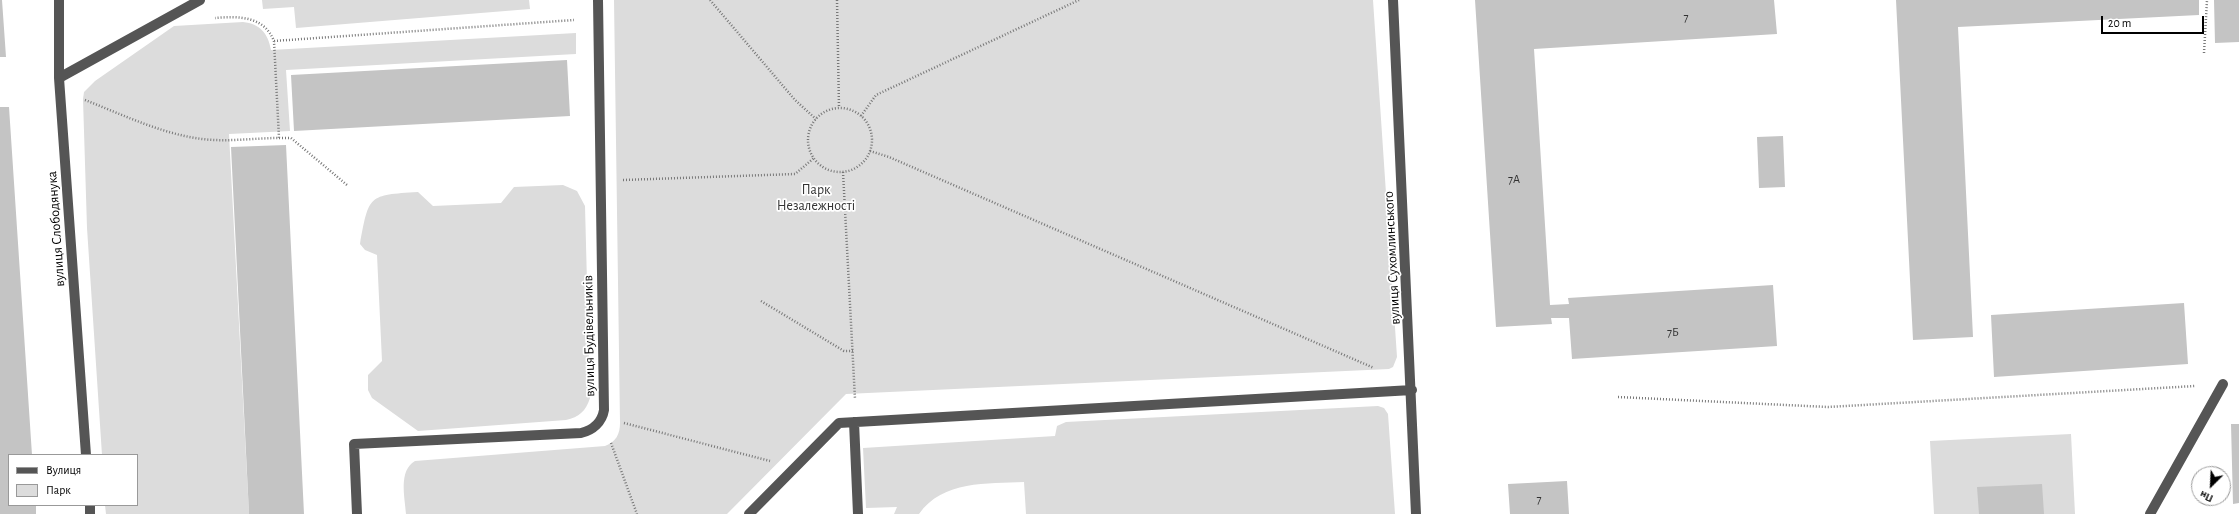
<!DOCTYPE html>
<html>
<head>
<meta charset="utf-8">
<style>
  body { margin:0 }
  #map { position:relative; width:2239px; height:514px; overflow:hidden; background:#fff; font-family:"Alegreya Sans",sans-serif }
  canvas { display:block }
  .legend { position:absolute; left:8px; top:454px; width:130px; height:52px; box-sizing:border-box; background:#fff; border:1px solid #999; margin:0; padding:5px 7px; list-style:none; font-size:12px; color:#000 }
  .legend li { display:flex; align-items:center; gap:8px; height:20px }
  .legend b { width:20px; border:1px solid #999 }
  .north { position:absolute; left:2191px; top:466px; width:40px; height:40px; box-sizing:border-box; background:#fff; border:1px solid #999; border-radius:50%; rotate:204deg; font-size:11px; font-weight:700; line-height:16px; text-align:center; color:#000 }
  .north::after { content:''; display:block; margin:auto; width:14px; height:18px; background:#000; clip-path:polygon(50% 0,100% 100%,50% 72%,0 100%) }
  .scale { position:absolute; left:2101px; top:16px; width:103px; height:18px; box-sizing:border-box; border:2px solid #000; border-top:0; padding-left:5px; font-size:12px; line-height:14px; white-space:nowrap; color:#000; -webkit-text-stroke:3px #fff; paint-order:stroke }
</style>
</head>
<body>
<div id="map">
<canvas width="2239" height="514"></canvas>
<ul class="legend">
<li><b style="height:5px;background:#555"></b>Вулиця</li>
<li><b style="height:11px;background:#dcdcdc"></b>Парк</li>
</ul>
<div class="north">Пн</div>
<div class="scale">20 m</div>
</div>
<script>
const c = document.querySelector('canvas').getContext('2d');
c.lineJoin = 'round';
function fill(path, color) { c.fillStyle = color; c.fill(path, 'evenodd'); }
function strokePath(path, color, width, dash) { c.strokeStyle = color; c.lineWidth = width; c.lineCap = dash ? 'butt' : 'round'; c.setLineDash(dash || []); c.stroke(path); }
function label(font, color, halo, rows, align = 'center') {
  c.font = font + ' "Alegreya Sans",sans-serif'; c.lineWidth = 3.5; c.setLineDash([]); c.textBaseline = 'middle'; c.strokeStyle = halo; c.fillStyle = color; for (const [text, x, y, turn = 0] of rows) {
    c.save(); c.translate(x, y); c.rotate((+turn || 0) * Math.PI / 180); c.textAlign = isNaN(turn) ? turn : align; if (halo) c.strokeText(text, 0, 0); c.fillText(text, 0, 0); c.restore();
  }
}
const green = new Path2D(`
  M 262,0 L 529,0 L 530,9 L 296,28 L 294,7 L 263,9 Z
  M 614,0 L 1373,0 L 1397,357 L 1393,367 L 1389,369 L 846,394 L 727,514 L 406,514 C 405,497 398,471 415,461 L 605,446 C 616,442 620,434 620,423 Z
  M 243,22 C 260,24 268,33 271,50 L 576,33 L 576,54 L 286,70 L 290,131 L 229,134 L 249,514 L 106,514 L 105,505 L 137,505 L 137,455 L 102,455 L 87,228 L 83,99 L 84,92 L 95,81 L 174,26 Z
  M 563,185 L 577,191 L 585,206 L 590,398 C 586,411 579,417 566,420 L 418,431 L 372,398 L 368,390 L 368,375 L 382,361 L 377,255 L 365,250 L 360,244 C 369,195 368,195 418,192 L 433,206 L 501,203 L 514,187 Z
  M 1378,406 L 1384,408 L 1388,414 L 1395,514 L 1026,514 L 1024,482 C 987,484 943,480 919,514 L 894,514 L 897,507 L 866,508 L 863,448 L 1055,436 L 1057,426 L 1066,422 Z
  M 2071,434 L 2075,514 L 1934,514 L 1930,441 Z`);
const building = new Path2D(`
  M 0,0 L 2,0 L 6,57 L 0,57 Z
  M 1475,0 L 1774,0 L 1777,34 L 1534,49 L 1550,305 L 1569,304 L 1568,298 L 1773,285 L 1777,346 L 1572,359 L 1569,318 L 1551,318 L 1552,324 L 1496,327 Z
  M 1896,0 L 2199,0 L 2199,15 L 1958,27 L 1973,337 L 1913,340 Z
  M 2214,0 L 2239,0 L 2239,42 L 2215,43 Z
  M 567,60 L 570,116 L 294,131 L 291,75 Z
  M 0,107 L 9,107 L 32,455 L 9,455 L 9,505 L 36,505 L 36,514 L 0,514 Z
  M 1783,136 L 1785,187 L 1759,188 L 1757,137 Z
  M 286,145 L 304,514 L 249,514 L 231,147 Z
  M 2184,303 L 2188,364 L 1994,377 L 1991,315 Z
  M 2231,424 L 2239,424 L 2239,503 L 2233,504 Z
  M 1567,481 L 1569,514 L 1510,514 L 1508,484 Z
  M 2042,484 L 2044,514 L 1979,514 L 1977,487 Z`);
const path = new Path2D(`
  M 710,0 L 795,100 L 816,119
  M 837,0 L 839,108
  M 274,41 L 574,20
  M 2204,53 L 2207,0
  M 85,100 C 126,116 170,138 214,140 C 236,141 258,138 279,138 L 274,41 C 264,16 239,16 215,18
  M808 140a32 32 0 1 1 64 0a32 32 0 1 1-64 0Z
  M 861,116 L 876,95 L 1079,0
  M 279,138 L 291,138 L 347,185
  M 870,151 L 889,157 L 1374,368
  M 843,172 L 855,399
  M 623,180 L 795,174 L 814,158
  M 761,301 L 844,351 L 853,351
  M 1618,397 L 1828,407 L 2195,386
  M 624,423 L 770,461
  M 611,443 L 637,514`);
const minor = new Path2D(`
  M 59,0 L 59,78 L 86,455
  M 1393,0 L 1416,514
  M 59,78 L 200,0
  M 854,422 L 858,514
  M 90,505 L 90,514
  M 357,514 L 354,444 L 581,433 C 593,430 602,422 604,410 L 598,0
  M 749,514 L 839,423 L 1412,390
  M 2150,514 L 2223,384`);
const numberNames = [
  ["7",1686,17],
  ["7А",1514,179],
  ["7Б",1673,332],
  ["7",1539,499]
];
const parkNames = [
  ["Парк",816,190],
  ["Незалежності",816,206]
];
const streetNames = [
  ["вулиця Слободянука",56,229,-94],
  ["вулиця Сухомлинського",1392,258,-93],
  ["вулиця Будівельників",589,336,-91]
];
fill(green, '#dcdcdc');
fill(building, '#c4c4c4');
strokePath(path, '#777', 2.5, [1, 2]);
strokePath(minor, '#555', 10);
label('12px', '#313131', null, numberNames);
label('14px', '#333', '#fff', parkNames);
label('14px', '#000', '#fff', streetNames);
</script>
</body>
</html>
